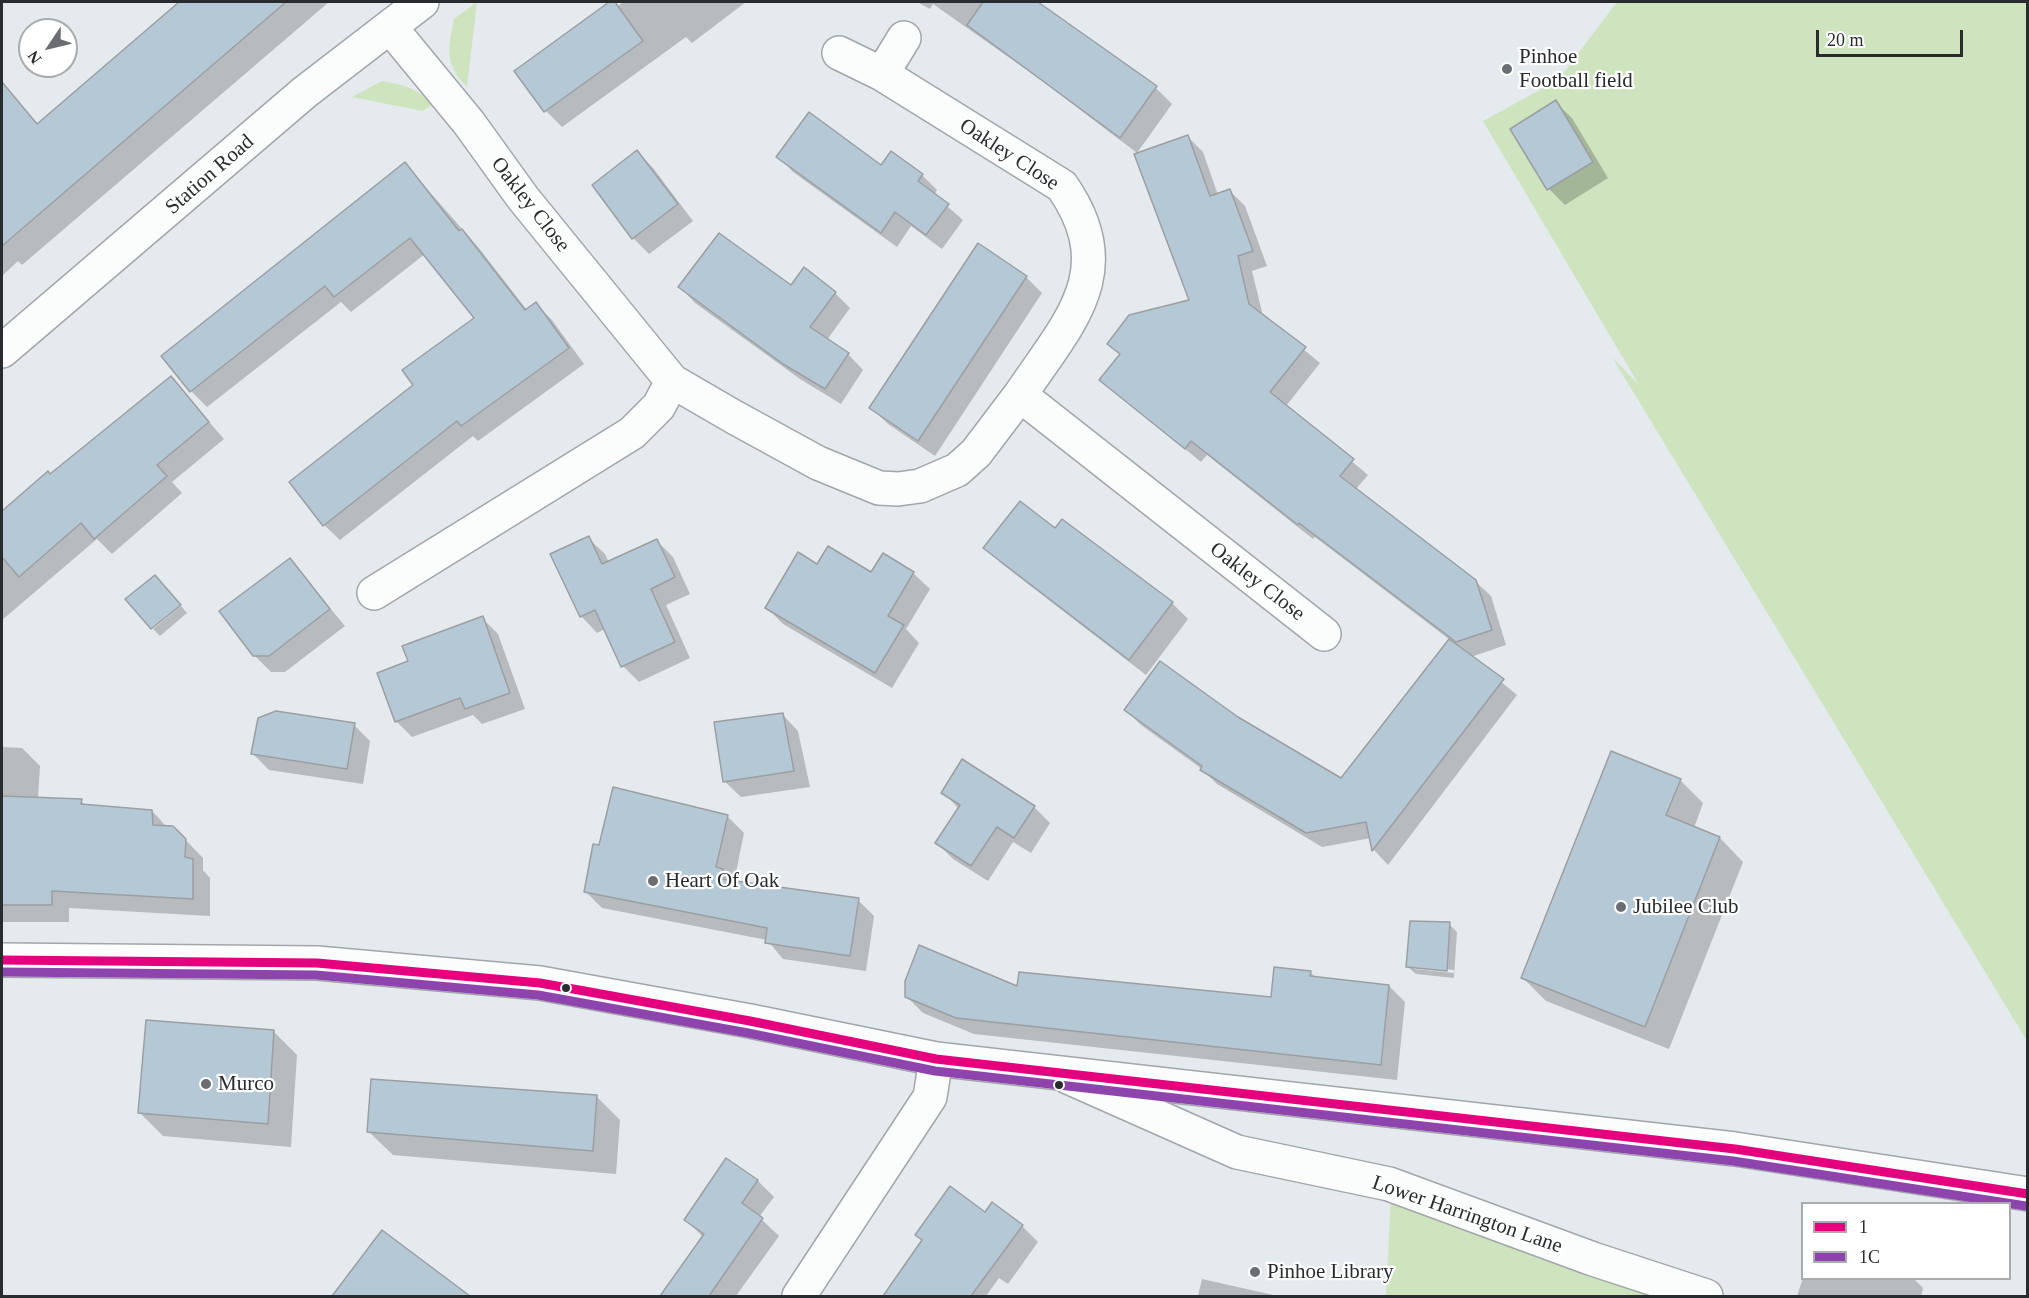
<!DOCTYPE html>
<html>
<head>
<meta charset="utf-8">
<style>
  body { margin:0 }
  #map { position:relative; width:2029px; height:1298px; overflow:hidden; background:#e5eaee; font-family:Georgia,serif }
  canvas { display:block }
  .frame { position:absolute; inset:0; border:3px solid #282c2f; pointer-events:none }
  .legend { position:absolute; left:1801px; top:1202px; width:210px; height:78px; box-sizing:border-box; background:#fff; border:2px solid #a9abac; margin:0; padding:8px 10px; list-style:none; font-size:18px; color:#282c2f }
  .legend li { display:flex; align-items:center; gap:12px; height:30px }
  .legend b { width:30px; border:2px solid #a9abac }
  .north { position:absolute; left:18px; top:18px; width:60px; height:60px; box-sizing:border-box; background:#fff; border:2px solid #a9abac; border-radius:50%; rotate:235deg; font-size:16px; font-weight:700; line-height:24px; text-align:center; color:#282c2f }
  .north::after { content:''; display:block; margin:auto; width:21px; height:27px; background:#6a6e72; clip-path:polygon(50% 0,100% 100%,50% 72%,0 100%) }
  .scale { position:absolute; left:1816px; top:30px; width:147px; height:27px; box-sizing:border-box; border:3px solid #282c2f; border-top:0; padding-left:8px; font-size:18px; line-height:21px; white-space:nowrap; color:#282c2f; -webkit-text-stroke:4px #fff; paint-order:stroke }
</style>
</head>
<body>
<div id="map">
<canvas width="2029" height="1298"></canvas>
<div class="frame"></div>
<ul class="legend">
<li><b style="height:8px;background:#e5007d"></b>1</li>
<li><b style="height:8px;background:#8e44ad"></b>1C</li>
</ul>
<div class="north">N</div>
<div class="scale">20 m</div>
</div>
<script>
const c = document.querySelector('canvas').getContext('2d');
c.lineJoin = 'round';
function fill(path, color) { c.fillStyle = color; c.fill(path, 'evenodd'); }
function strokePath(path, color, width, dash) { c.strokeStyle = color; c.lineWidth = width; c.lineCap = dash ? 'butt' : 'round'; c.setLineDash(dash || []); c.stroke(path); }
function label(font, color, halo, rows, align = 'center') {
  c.font = font + ' Georgia,serif'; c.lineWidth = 4.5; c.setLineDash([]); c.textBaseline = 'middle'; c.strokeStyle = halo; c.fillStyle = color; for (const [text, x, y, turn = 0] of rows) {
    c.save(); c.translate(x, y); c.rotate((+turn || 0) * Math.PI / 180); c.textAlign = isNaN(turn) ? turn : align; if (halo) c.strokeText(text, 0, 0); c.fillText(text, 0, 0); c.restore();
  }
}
const green = new Path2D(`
  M 477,2 L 467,87 C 444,64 448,49 454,19 Z
  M 1617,2 L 2027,2 L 2027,1041 L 1612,357 L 1639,385 L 1483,121 L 1558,80 Z
  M 382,81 C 402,84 419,89 433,104 L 423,111 L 352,97 Z
  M 1391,1194 L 1687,1296 L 1386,1296 Z`);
const shadow = new Path2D(`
  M 182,2 L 329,2 L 22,265 L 18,261 L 2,276 L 2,109 L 14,99 L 39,125 Z
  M 612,2 L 618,6 L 623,2 L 746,2 L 692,43 L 686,37 L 562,127 L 546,111 L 516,71 Z
  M 917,2 L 1036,2 L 1156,88 L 1172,104 L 1137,153 L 1041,80 L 933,4 L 930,9 Z
  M 1555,102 L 1572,118 L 1608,178 L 1565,205 L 1549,189 Z
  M 1188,137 L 1203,152 L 1218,195 L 1230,191 L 1245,206 L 1267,266 L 1252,271 L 1263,316 L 1320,363 L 1286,406 L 1368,475 L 1356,489 L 1475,581 L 1491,596 L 1506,645 L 1471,657 L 1517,695 L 1388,865 L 1374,850 L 1371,838 L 1322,847 L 1217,784 L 1202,769 L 1141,725 L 1126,710 L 1237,718 L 1341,780 L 1450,640 L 1315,537 L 1313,539 L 1207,455 L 1201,462 L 1101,380 L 1121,356 L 1109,343 L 1191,301 Z
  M 637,152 L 653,168 L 693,221 L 649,254 L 633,238 Z
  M 778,156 L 922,175 L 937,190 L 934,195 L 963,220 L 942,249 L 911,226 L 897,247 L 793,172 Z
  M 405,164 L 478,247 L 527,310 L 536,304 L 552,320 L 584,364 L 478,441 L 473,436 L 340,540 L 324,525 L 415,385 L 477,318 L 425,254 L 351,312 L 341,302 L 207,407 L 191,391 Z
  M 1026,277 L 1042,293 L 935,456 L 888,424 L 871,408 Z
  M 680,287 L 791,288 L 835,293 L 850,308 L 827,340 L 848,354 L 863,370 L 841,404 L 800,379 L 695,303 Z
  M 171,378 L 224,439 L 172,482 L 182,493 L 112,554 L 97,539 L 2,620 L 2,513 L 48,473 L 50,475 Z
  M 588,538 L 605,554 L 609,563 L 657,541 L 673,557 L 690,594 L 666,605 L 690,658 L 639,682 L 623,666 L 605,629 L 597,633 L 581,616 Z
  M 985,548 L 1172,603 L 1188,619 L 1146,675 L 1002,564 Z
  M 883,555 L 913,573 L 930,589 L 906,629 L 919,643 L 892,688 L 783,624 L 767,608 L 872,574 Z
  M 290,560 L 345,626 L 285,672 L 271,672 L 254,655 Z
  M 181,606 L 187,613 L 160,636 L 153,629 Z
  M 482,618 L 498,634 L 525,709 L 482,724 L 473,715 L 412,737 L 396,721 Z
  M 2,710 L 2,747 L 22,748 L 40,766 L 38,799 L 81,801 L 86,806 L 152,811 L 167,827 L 173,827 L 203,858 L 203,870 L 210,878 L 210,916 L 69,908 L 69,922 L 2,922 Z
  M 782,714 L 798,731 L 810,787 L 741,797 L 724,781 Z
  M 354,725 L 370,741 L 363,784 L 269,770 L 253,754 Z
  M 1680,780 L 1703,803 L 1694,828 L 1720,838 L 1743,862 L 1669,1049 L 1546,1001 L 1522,977 Z
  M 614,789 L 728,817 L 744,833 L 734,882 L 858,900 L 874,916 L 866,971 L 783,959 L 767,940 L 602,908 L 586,892 Z
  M 943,792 L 1034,807 L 1050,823 L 1031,853 L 1013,842 L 988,881 L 953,859 L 937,843 L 959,809 Z
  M 1449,924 L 1457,932 L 1454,978 L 1416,974 L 1408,967 ZM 1414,966 L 1454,970 L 1454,973 L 1414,969 Z
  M 1310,972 L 1316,978 L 1389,986 L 1405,1002 L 1397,1080 L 974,1034 L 923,1013 L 906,996 L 1019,988 L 1272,999 Z
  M 274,1032 L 297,1055 L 291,1147 L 163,1136 L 140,1113 Z
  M 596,1096 L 620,1120 L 616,1174 L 393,1155 L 369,1132 Z
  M 727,1160 L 758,1181 L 774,1197 L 759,1217 L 779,1236 L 736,1296 L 661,1296 L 703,1237 L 686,1220 Z
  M 985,1214 L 1022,1226 L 1038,1242 L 1008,1284 L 999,1278 L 986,1296 L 885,1296 L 923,1241 Z
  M 382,1233 L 468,1296 L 354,1296 L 343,1285 Z
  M 1803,1278 L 1913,1278 L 1923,1288 L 1921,1296 L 1797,1296 Z
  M 1202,1279 L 1278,1296 L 1198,1296 Z`);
const building = new Path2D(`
  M 179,2 L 286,2 L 2,246 L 2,82 L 37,124 Z
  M 609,2 L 615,2 L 643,41 L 544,112 L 514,71 Z
  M 983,2 L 1038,2 L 1157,86 L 1120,138 L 967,25 Z
  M 1556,100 L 1593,162 L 1547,190 L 1510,129 Z
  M 809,112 L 881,165 L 891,151 L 923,174 L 918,181 L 949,204 L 926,235 L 895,212 L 881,233 L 776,157 Z
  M 1188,135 L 1210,196 L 1230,189 L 1253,251 L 1238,256 L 1249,304 L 1306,347 L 1270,392 L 1354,459 L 1340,476 L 1476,580 L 1492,630 L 1456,642 L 1299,523 L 1298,525 L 1191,441 L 1185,449 L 1099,380 L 1120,354 L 1107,344 L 1129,315 L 1189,300 L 1134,154 Z
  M 637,150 L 678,204 L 632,239 L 592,185 Z
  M 405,162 L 459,231 L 462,229 L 525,310 L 536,302 L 569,348 L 461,426 L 457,421 L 323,526 L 289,482 L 413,385 L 402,370 L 474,318 L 410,238 L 334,297 L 325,286 L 190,392 L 161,356 Z
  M 719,233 L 791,285 L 804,267 L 836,292 L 810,327 L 849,353 L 825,389 L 783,364 L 678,287 Z
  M 978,243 L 1027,276 L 918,441 L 869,408 Z
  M 171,376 L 209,422 L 157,465 L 167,476 L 94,539 L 81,523 L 19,577 L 2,557 L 2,511 L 48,471 L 50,474 Z
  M 1020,501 L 1055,528 L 1062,519 L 1173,602 L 1129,660 L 983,548 Z
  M 589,536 L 602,564 L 657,539 L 675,577 L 651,589 L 675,642 L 621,667 L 595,610 L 580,617 L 550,554 Z
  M 828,546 L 871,572 L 883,553 L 914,572 L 888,616 L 904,625 L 875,673 L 765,608 L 798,552 L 817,564 Z
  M 290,558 L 330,609 L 269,656 L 253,656 L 219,611 Z
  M 155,575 L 181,605 L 151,629 L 125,599 Z
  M 483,616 L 510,693 L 465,709 L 460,698 L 395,722 L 377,673 L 408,661 L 402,646 Z
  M 1449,639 L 1504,679 L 1372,851 L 1366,822 L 1306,833 L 1200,770 L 1202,766 L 1124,710 L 1160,661 L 1238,717 L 1341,778 Z
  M 276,711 L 355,723 L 347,769 L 251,754 L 258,718 Z
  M 783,713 L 794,771 L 723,782 L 714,722 Z
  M 1611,751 L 1681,779 L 1666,815 L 1720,837 L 1645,1027 L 1521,978 Z
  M 962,759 L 1035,806 L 1014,838 L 997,827 L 971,866 L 935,843 L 960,805 L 941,793 Z
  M 613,787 L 728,815 L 716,867 L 723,869 L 721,879 L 859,898 L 850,956 L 765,943 L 767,928 L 584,892 L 593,844 L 599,845 Z
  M 2,796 L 82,799 L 81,804 L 152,810 L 153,825 L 173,826 L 186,839 L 185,857 L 193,859 L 193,899 L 52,891 L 52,905 L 2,905 Z
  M 1410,921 L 1450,922 L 1447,971 L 1406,967 Z
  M 919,945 L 1017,986 L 1019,972 L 1271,997 L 1274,967 L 1311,971 L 1310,976 L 1389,985 L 1381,1065 L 956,1018 L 905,997 L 905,981 Z
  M 146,1020 L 274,1030 L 268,1124 L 138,1113 Z
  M 371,1079 L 597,1095 L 593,1151 L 367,1132 Z
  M 726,1158 L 758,1180 L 742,1203 L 763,1218 L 709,1296 L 660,1296 L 704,1234 L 684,1220 Z
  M 950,1186 L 985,1212 L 992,1202 L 1023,1225 L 971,1296 L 883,1296 L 922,1240 L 915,1235 Z
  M 382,1230 L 470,1296 L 332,1296 Z`);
const minor = new Path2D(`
  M 390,27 L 469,123 L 523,198 L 672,381 L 734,417 L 818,463 L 879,488 L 898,489 L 920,486 L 957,470 L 976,453 L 1020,395 L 1324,634
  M 839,53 L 882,74 L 1062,186 C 1122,272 1068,323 1020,395
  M 882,74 L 904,38
  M 374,593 L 632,433 L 659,406 L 672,381
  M 1068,1077 L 1237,1152 L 1389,1184 L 1593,1259 L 1706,1296
  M 799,1296 L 930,1097 L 936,1059`);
const tertiary = new Path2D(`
  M 2,351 L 305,92 L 422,2`);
const secondary = new Path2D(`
  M 2,960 L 317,963 L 540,983 L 750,1021 L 936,1059 L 1735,1149 L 2028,1194`);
const bus1 = new Path2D(`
  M 2,960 L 317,963 L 540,983 L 750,1021 L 936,1059 L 1735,1149 L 2028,1194`);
const bus2 = new Path2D(`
  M 2,972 L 316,975 L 538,995 L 748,1033 L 935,1071 L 1733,1161 L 2026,1206`);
const markers = [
  [1507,69,6,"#6a6e72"],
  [653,881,6,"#6a6e72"],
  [1621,907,6,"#6a6e72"],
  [566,988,5,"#282c2f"],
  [206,1084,6,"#6a6e72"],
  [1059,1085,5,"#282c2f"],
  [1255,1272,6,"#6a6e72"]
];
const poiNames = [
  ["Pinhoe",1519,57],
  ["Football field",1519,81],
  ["Heart Of Oak",665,881],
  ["Jubilee Club",1633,907],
  ["Murco",218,1084],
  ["Pinhoe Library",1267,1272]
];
const streetNames = [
  ["Oakley Close",1009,155,33],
  ["Station Road",210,175,-41],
  ["Oakley Close",530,205,52],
  ["Oakley Close",1257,582,38],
  ["Lower Harrington Lane",1467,1215,19]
];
fill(green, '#cee4bf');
fill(shadow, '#0003');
fill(building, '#b5c8d6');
strokePath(building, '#9b9fa2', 1.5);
strokePath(minor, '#a2a6a9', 36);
strokePath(tertiary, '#a2a6a9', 36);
strokePath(secondary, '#a2a6a9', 36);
strokePath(minor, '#fbfcfc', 33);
strokePath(tertiary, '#fbfcfc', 33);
strokePath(secondary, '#fbfcfc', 33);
strokePath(bus1, '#e5007d', 9);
strokePath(bus2, '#8e44ad', 9);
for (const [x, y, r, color] of markers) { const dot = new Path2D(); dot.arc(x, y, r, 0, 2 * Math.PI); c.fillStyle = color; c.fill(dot); strokePath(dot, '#fff', 2); }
label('21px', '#282c2f', '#fff', poiNames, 'left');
label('21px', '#282c2f', '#fff', streetNames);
</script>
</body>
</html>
